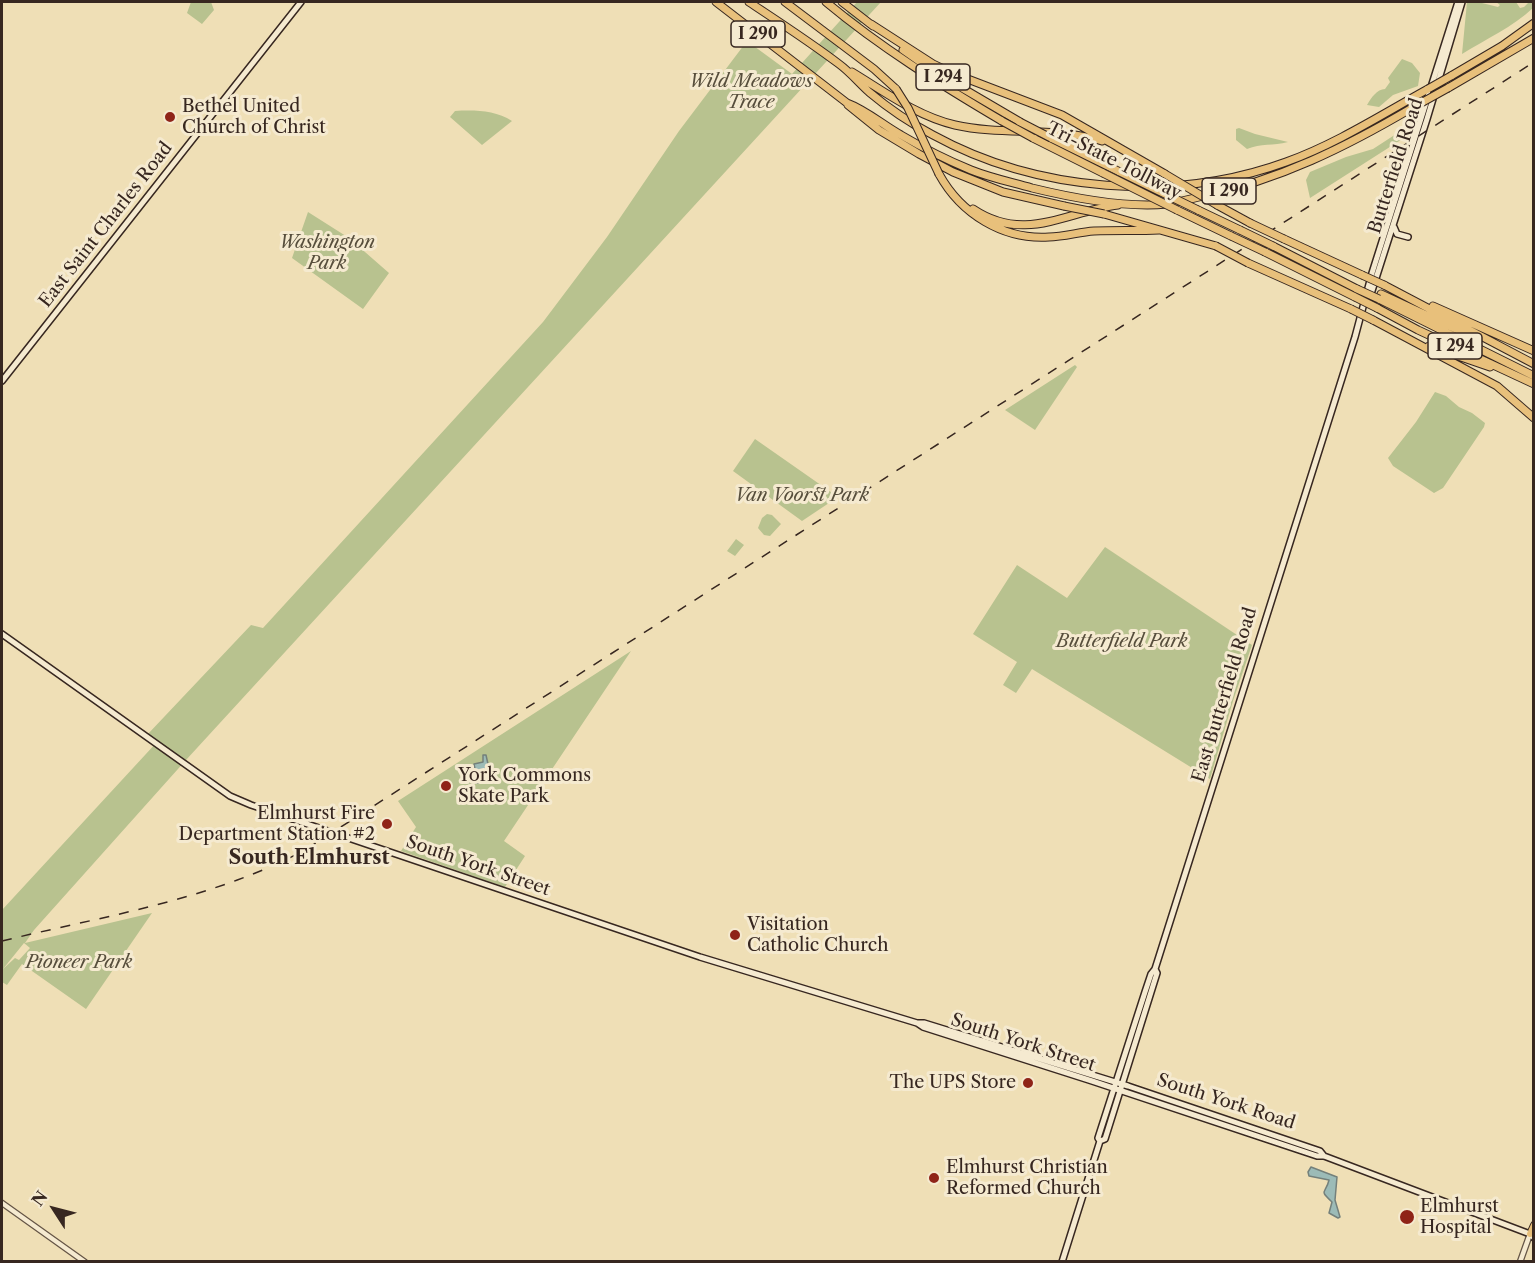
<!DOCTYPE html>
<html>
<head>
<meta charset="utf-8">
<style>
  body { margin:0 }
  #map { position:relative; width:1535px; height:1263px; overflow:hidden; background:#efdfb6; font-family:"Libre Caslon Text",serif }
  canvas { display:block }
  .frame { position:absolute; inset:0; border:3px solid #372720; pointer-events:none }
  .north { position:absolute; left:24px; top:1179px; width:60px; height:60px; -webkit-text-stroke:4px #f5ead0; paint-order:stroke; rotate:306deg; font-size:16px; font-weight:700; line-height:24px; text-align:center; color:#372720 }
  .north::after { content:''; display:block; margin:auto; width:21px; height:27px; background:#372720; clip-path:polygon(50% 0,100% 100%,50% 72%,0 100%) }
</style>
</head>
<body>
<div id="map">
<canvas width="1535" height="1263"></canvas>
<div class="frame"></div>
<div class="north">N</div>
</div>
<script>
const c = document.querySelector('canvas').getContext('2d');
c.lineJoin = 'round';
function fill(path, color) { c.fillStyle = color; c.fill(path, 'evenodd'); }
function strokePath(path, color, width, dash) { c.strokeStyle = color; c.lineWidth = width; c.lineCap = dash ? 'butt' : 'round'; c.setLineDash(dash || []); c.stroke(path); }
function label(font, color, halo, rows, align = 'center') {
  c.font = font + ' "Libre Caslon Text",serif'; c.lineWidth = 6; c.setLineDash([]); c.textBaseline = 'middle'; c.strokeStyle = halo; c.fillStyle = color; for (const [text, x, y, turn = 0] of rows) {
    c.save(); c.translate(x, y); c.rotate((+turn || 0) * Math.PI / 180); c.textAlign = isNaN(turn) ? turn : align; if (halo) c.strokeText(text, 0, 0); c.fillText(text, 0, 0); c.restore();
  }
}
const green = new Path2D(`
  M 191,2 L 211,2 L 214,10 L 202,24 L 187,13 Z
  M 857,2 L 881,2 L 186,760 L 34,930 L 25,943 L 152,913 L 86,1009 L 22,964 L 7,985 L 2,982 L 2,910 L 157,742 L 147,735 L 251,625 L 263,628 L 543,322 L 607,237 L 679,131 L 747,41 L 792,74 ZM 24,943 L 30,948 L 19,960 L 15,958 L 3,969 Z
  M 1467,2 L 1478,2 L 1498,7 L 1500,5 L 1496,2 L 1516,2 L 1520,8 L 1524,7 L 1529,2 L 1533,2 L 1533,8 C 1513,27 1486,39 1462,54 Z
  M 1402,59 L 1412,63 L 1420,73 L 1418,86 L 1393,95 L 1379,107 L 1367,105 C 1371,98 1377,89 1385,89 L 1390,82 L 1388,78 Z
  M 455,111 C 474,110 495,110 512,121 L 482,145 L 450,117 Z
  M 1410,125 L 1407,136 L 1310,198 L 1306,180 L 1310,172 L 1346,157 L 1373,149 Z
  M 1239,128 L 1255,134 L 1288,142 C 1273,146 1261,143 1247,149 L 1236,140 L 1236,129 Z
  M 308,212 L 349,238 L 389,273 L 363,309 L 292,258 Z
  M 1075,365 L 1077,367 L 1035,430 L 1005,410 Z
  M 1435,392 L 1446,396 L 1459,407 L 1472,413 L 1485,423 L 1484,427 L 1443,488 L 1434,493 L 1393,466 L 1388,458 L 1416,422 Z
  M 755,439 L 838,497 L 802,521 L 733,471 Z
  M 767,514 L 772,515 L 781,524 L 770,536 L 764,535 L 758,528 L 762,518 Z
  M 736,539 L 744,545 L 735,556 L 727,551 Z
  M 1105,547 L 1252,645 L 1233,701 L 1210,779 L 1032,669 L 1016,693 L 1003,685 L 1017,662 L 973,634 L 1017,565 L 1067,598 Z
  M 631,651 L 504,841 L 525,856 L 505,887 L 401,851 L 416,827 L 398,801 Z`);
const water = new Path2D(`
  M 483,755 L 486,755 L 489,769 L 483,771 L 481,774 L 485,779 L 478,783 L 469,782 L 475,769 L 474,764 L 483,762 Z
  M 1311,1167 L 1337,1177 L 1335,1200 L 1340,1217 L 1338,1218 L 1329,1213 L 1332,1202 C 1318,1189 1326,1194 1329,1180 L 1309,1176 L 1308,1172 Z`);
const tertiary = new Path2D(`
  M 2,1203 L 85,1262
  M 1520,1262 L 1530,1234`);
const secondary = new Path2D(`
  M 1394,227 L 1397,234 L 1408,237
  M 1370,297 L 1427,119 L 1462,2
  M 2,381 L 301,2
  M 2,634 L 230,796 L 251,805 L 700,957 L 917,1023 L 923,1027 L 1092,1081 L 1317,1156 L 1324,1156 L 1530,1234 L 1534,1238
  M 917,1023 L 924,1023 L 1128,1086 L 1320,1151 L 1324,1156
  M 1100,1141 L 1105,1139 L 1157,973 L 1155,969
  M 1062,1262 L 1100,1141 L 1098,1138 L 1145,992 L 1151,974 L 1155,969 L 1355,337 L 1372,273 L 1458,2`);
const trunk = new Path2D(`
  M 1530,1234 L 1534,1225`);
const motorway = new Path2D(`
  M 716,2 L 847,103 C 866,110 883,125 901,135 C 923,148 947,160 971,170 C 991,178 1011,182 1032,188 C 1073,198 1125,208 1167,204 C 1179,202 1191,199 1203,196 C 1279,180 1346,147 1412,108
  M 749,2 C 779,22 810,42 839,64 C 850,72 859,83 869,92 C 888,108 910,123 933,135 C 1037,192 1174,203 1286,162 C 1336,144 1381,115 1428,89
  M 785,2 L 874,69 L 896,89
  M 826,2 C 880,47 941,85 1002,121
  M 842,2 L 873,26
  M 871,24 L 933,64 L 952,73 L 1062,115 L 1165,174
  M 903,50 L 933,71 L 1020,122
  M 852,72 C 885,92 917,116 955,125 C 1003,136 1054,126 1102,141
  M 1451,76 L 1502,46 L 1534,23
  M 1448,88 L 1534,38
  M 848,105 L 879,130 L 919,154 L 953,172 L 1003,192 L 1064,206
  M 1033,138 L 1103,173
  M 1051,138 L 1120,172
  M 939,174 C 961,214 1003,240 1049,237 C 1064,237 1079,232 1094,231 C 1116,230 1137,231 1159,230
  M 1217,205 L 1250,223
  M 973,209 C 1025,244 1067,211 1118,205
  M 1177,210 L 1231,236
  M 1198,210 L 1240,230
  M 1104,214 L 1216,246
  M 1284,239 L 1362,275
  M 1273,246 L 1357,289
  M 1265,252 L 1355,297
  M 1248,263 L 1351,309
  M 1384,285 L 1534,364
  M 1381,294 L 1473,337
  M 1379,299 L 1534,376
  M 1433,306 L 1534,351
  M 1377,308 L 1418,330 L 1534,384
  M 1373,320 L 1497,386 L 1534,418
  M 1429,346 L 1490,367`);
const rail = new Path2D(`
  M 2,941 C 104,916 211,900 305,850 L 1534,62`);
const motorwayBridge = new Path2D(`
  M 896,89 L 908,108 L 939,174
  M 1428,89 L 1451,76
  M 1412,108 L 1448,88
  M 1002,121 L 1033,138
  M 1020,122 L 1051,138
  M 1120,172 L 1198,210
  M 1103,173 L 1177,210
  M 1165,174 L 1217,205
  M 1064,206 L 1104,214
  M 1250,223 L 1284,239
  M 1240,230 L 1273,246
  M 1231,236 L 1265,252
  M 1216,246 L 1248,263
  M 1362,275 L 1384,285
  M 1357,289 L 1379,299
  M 1355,297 L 1377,308
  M 1351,309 L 1373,320`);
const markers = [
  [170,117,6,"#8f2418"],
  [446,786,6,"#8f2418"],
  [387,824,6,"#8f2418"],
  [735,935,6,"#8f2418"],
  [1028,1083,6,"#8f2418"],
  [934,1178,6,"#8f2418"],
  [1407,1217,8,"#8f2418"]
];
const shields = [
  [758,34,54],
  [943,77,54],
  [1229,191,54],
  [1455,346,54]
];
const shieldNames = [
  ["I 290",758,34],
  ["I 294",943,77],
  ["I 290",1229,191],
  ["I 294",1455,346]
];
const parkNames = [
  ["Wild Meadows",751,82],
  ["Trace",751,103],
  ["Washington",327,243],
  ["Park",327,264],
  ["Van Voorst Park",802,496],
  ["Butterfield Park",1122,642],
  ["Pioneer Park",79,963]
];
const poiNames = [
  ["Bethel United",182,107],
  ["Church of Christ",182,128],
  ["York Commons",458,776],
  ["Skate Park",458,797],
  ["Elmhurst Fire",375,814,"right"],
  ["Department Station #2",375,835,"right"],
  ["Visitation",747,925],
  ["Catholic Church",747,946],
  ["The UPS Store",1016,1083,"right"],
  ["Elmhurst Christian",946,1168],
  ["Reformed Church",946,1189],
  ["Elmhurst",1420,1207],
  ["Hospital",1420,1228]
];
const streetNames = [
  ["Tri-State Tollway",1114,161,27],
  ["Butterfield Road",1396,166,-72],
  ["East Saint Charles Road",106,225,-52],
  ["East Butterfield Road",1225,695,-73],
  ["South York Street",478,866,19],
  ["South York Street",1023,1043,18],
  ["South York Road",1226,1102,18]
];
const neighbourhoodNames = [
  ["South Elmhurst",309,858]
];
fill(green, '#b8c28f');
fill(water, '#9cbbb7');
strokePath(water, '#74807b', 1.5);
strokePath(tertiary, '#655546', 7);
strokePath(secondary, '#372720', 8);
strokePath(trunk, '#372720', 8);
strokePath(motorway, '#372720', 9);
strokePath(tertiary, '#f5ead0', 4.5);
strokePath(secondary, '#f5ead0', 5);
strokePath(trunk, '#e8c07b', 6);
strokePath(motorway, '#e8c07b', 7);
strokePath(rail, '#372720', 1.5, [10, 10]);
strokePath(motorwayBridge, '#372720', 9, []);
strokePath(motorwayBridge, '#e8c07b', 7);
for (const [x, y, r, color] of markers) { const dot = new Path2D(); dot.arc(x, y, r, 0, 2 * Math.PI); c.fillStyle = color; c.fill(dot); strokePath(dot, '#f5ead0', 2); }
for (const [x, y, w] of shields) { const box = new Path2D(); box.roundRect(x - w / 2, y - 13, w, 26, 4.5); c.fillStyle = '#f5ead0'; c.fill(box); strokePath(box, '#372720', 1.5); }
label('bold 16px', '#372720', null, shieldNames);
label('italic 18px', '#574e3c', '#f5ead0', parkNames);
label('18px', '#372720', '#f5ead0', poiNames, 'left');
label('18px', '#372720', '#f5ead0', streetNames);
label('bold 20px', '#372720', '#f5ead0', neighbourhoodNames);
</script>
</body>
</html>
